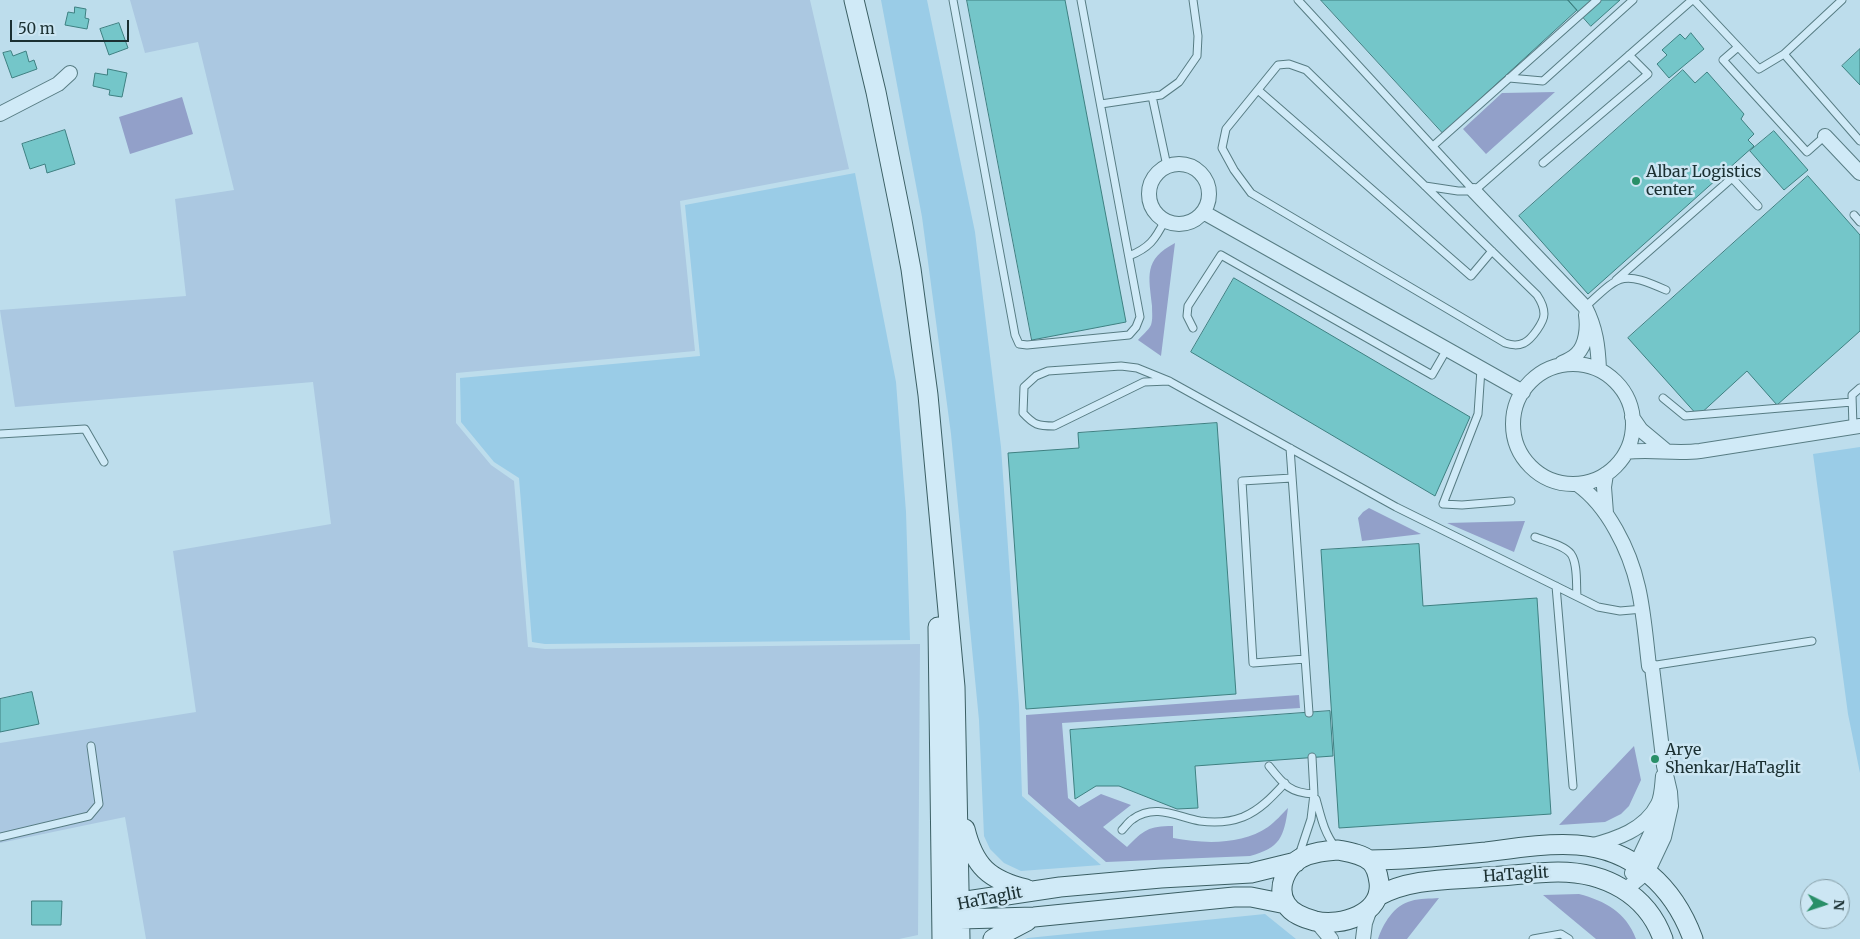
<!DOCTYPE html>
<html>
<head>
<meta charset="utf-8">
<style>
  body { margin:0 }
  #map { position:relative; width:1860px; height:939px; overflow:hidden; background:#bdddec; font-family:Merriweather,serif }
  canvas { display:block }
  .north { position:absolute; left:1800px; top:879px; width:50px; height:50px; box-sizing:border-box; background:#cce6f3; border:1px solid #859da6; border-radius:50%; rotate:94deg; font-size:14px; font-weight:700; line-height:20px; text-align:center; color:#1b3032 }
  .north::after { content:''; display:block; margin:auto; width:18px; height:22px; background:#298f68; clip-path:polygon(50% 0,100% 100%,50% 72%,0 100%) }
  .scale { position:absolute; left:10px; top:20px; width:119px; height:22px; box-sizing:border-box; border:2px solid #1b3032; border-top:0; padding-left:6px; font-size:15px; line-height:18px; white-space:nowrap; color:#1b3032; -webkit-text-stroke:4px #cce6f3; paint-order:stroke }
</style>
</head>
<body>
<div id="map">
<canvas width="1860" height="939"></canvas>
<div class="north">N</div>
<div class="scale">50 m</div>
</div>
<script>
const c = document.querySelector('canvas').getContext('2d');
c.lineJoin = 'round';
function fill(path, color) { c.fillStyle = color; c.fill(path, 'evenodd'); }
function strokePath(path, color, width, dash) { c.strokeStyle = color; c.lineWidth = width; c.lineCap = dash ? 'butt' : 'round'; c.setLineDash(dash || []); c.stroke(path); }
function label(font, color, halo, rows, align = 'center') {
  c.font = font + ' Merriweather,serif'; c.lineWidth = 5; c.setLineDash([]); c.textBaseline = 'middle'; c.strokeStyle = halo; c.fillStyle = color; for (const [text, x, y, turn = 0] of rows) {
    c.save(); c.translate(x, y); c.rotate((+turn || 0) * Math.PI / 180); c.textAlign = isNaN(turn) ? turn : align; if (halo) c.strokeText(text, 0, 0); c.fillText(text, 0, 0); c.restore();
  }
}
const farmland = new Path2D(`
  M 130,0 L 810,0 L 849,169 L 680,201 L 695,351 L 456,373 L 456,423 L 491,465 L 514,481 L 528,647 L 545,649 L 920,644 L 918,935 L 899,939 L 146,939 L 125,817 L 0,843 L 0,743 L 196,712 L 173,551 L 331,524 L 313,382 L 15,407 L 0,310 L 186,296 L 175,199 L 234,190 L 198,42 L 145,53 Z`);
const green = new Path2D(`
  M 1555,92 L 1486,154 L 1463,129 L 1502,93 Z
  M 182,97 L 193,134 L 130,154 L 119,117 Z
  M 1175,243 L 1161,356 L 1138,340 C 1142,335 1148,331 1151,325 C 1153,319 1152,313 1152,306 C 1149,276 1143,260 1175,243 Z
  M 1369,508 L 1421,534 L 1362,541 L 1358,518 L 1363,512 Z
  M 1525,521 L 1514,552 L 1447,523 Z
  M 1299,695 L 1300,708 L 1062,723 L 1068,798 L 1079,807 L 1101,794 L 1131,805 L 1103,827 L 1127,847 C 1144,830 1148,826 1173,826 L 1173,838 C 1204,844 1242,845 1268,827 C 1275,822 1282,814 1288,808 C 1284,837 1280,848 1250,856 L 1106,862 L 1028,794 L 1026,715 Z
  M 1634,746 L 1641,780 L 1629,806 L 1621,814 L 1605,822 L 1559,825 Z
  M 1579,894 C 1605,901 1626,912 1636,939 L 1596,939 L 1543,895 Z
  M 1439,898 L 1407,939 L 1378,939 C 1383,924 1394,905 1411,901 C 1420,898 1430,899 1439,898 Z`);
const sand = new Path2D(`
  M 881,0 L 927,0 L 975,232 L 1001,447 L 1019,705 L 1022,796 L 1101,865 L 1021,871 L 1004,863 L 990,849 L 984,836 L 979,720 L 951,434 L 922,217 Z
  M 855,173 L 896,382 L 906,512 L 910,640 L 545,644 L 532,642 L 519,478 L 494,462 L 461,422 L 460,378 L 700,356 L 685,205 Z
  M 1860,447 L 1860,773 L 1848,714 L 1813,454 Z
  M 1265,914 L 1296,939 L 1025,939 L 1028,938 Z`);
const building = new Path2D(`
  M 967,0 L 1065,0 L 1126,322 L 1032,340 Z
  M 1321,0 L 1568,0 L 1577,10 L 1443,133 Z
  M 1568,0 L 1620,0 L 1591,26 Z
  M 75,7 L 86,9 L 85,18 L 89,19 L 87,29 L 65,25 L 68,12 L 74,13 Z
  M 119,23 L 128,48 L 109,55 L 100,29 Z
  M 1691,33 L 1704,49 L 1669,78 L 1657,64 L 1667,55 L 1662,50 L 1680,34 L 1685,39 Z
  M 1860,49 L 1860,85 L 1842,66 Z
  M 11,51 L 13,56 L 26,51 L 29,62 L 34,60 L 37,69 L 12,78 L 3,53 Z
  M 108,69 L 127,73 L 122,97 L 109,95 L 110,90 L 93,86 L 95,73 L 107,75 Z
  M 1683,70 L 1695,83 L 1707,72 L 1744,114 L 1741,119 L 1754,134 L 1748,140 L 1754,146 L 1588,294 L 1519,216 Z
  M 65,130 L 75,164 L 47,173 L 45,164 L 30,169 L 22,144 Z
  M 1774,131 L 1808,170 L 1784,190 L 1750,151 Z
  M 1808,176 L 1860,235 L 1860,331 L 1777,405 L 1747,371 L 1698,416 L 1628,338 Z
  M 1234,278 L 1470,417 L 1435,496 L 1191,352 Z
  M 1217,423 L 1236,694 L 1026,709 L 1008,453 L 1079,448 L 1078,433 Z
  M 1419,544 L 1423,606 L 1537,598 L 1551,814 L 1339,828 L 1321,550 Z
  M 32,692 L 39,724 L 0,732 L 0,699 Z
  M 1330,711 L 1333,756 L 1195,766 L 1198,808 L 1177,809 L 1119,786 L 1096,786 L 1075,799 L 1070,730 Z
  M 32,901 L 62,901 L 61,925 L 32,925 Z`);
const lane = new Path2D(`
  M 953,0 L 1015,335 L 1019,344 L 1027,345 L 1129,335 L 1136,327 L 1140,317 L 1081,0
  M 1298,0 L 1474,191
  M 1694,0 L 1759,69 L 1784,54 L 1842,0
  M 1738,47 L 1723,60 L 1807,152 L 1825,136
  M 1784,54 L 1860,141
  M 1289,64 L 1306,70 L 1537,295 C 1541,301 1544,307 1544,314 C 1544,322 1532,339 1524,343 C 1517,346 1512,345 1505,343 L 1251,193 L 1234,170 L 1222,148 L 1226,129 L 1278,65 Z
  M 1509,78 L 1543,81 L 1633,0
  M 1258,90 L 1471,276 L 1492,251
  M 1152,96 L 1167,166
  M 1101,104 L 1161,95 L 1179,82 L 1197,56 L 1198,36 L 1193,0
  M 1433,146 L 1597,0
  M 1543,163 L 1648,74 L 1629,55
  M 1425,186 L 1458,191 L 1474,191 L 1692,0
  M 1854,215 L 1860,222
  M 1129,256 C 1149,248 1155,240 1165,220
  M 1616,280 L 1732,178 L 1758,206
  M 1585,307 C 1620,275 1621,270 1666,290
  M 1193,328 L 1187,316 L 1188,306 L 1221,255 L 1432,375 L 1447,349
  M 1481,369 L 1478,414 L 1443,504 L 1462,505 L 1511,501
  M 1169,381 L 1144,382 L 1054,426 C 1038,426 1034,425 1023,413 L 1024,387 L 1036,376 L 1048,371 L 1121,366 L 1137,368 L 1169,381 L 1396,507 L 1598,607 L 1620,611 L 1643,609
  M 1663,398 L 1685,416 L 1852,402
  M 1853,427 L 1852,395 L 1860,388
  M 0,434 L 85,429 L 104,462
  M 1290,448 L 1309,713
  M 1292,478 L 1242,481 L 1253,663 L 1305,659
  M 1535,537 C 1545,541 1564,545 1571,554 C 1578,564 1576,584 1577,596
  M 1556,586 L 1573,786
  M 1650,666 L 1812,641
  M 1269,766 C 1284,785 1290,793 1314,794
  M 1316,799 C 1321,817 1324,833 1336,848
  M 1122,830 C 1126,826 1129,821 1133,819 C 1155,803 1178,817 1200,821 C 1214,823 1230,822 1243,817 C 1260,810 1272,797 1285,783
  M 0,837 L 89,816 L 99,804 L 91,746
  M 1299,855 L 1311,819 L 1314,794 L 1312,757
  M 1533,939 L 1561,934 L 1569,939`);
const street = new Path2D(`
  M 0,114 L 58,84 L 70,73
  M 1825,136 L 1860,173
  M1149 194a30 30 0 1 1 60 0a30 30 0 1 1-60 0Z
  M 1474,191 L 1585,307 C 1596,328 1598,347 1599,369
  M 1203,212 L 1523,392
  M 1562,363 C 1567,361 1573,358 1577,354 C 1586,345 1588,328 1586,315
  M1513 424a60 60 0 1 1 120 0a60 60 0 1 1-120 0Z
  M 1632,417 L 1641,430 L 1665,450
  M 1626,452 C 1651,449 1675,454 1700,451 L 1860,426
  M 1606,474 L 1604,487 L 1606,513
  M 1577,484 C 1594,496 1606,512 1616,530 C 1642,576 1643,615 1649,666 L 1652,667 L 1664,766 L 1670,792 L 1671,806 L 1664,837 L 1648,871 L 1625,890
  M 1590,846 C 1616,839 1645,830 1658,804 C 1662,796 1662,785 1663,776
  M 1632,873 L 1652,831 L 1658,807
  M 1316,921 L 1331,939
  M 1363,939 L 1365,923 L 1370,909`);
const secondary = new Path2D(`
  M 854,0 L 876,92 L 902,221 L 911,269 L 928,395 L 955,687 L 960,939
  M 938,627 L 942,939
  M 965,829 C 974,866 989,880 1026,889
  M 1338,850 C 1348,852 1362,854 1370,861 C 1376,866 1378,875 1379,882 C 1383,914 1341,927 1315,921 C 1304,918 1292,914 1286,904 C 1276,888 1286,866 1301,858 C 1313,852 1325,851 1338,850 Z
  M 1369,860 C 1409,860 1447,856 1486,852 C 1516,848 1547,843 1577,845 C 1634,849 1674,887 1693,939
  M 1378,896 C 1411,878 1449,880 1486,877 C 1510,876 1534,872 1558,872 C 1605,872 1647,894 1663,939
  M 949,907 L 960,902 L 1060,887 L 1161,878 L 1251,873 L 1296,862
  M 950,915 L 960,919 L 1034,917 L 1234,897 L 1251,897 L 1286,904
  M 993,939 L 1027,921`);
const markers = [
  [1636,181,5,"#298f68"],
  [1655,759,5,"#298f68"]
];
const poiNames = [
  ["Albar Logistics",1646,172],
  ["center",1646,190],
  ["Arye",1665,750],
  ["Shenkar/HaTaglit",1665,768]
];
const streetNames = [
  ["HaTaglit",1516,875,-4],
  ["HaTaglit",990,899,-11]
];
fill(farmland, '#abc8e1');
fill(green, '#92a0c9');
fill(sand, '#9acce7');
fill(building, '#74c6c9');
strokePath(building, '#3e8081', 1);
strokePath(lane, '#577c83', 9);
strokePath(street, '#577c83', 16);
strokePath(secondary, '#3b5f64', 21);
strokePath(lane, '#d0eaf7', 7);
strokePath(street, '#d0eaf7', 14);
strokePath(secondary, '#d0eaf7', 19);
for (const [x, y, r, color] of markers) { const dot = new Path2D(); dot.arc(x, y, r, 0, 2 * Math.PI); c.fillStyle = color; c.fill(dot); strokePath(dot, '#cce6f3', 2); }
label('16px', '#1b3032', '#cce6f3', poiNames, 'left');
label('16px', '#1b3032', '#cce6f3', streetNames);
</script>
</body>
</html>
